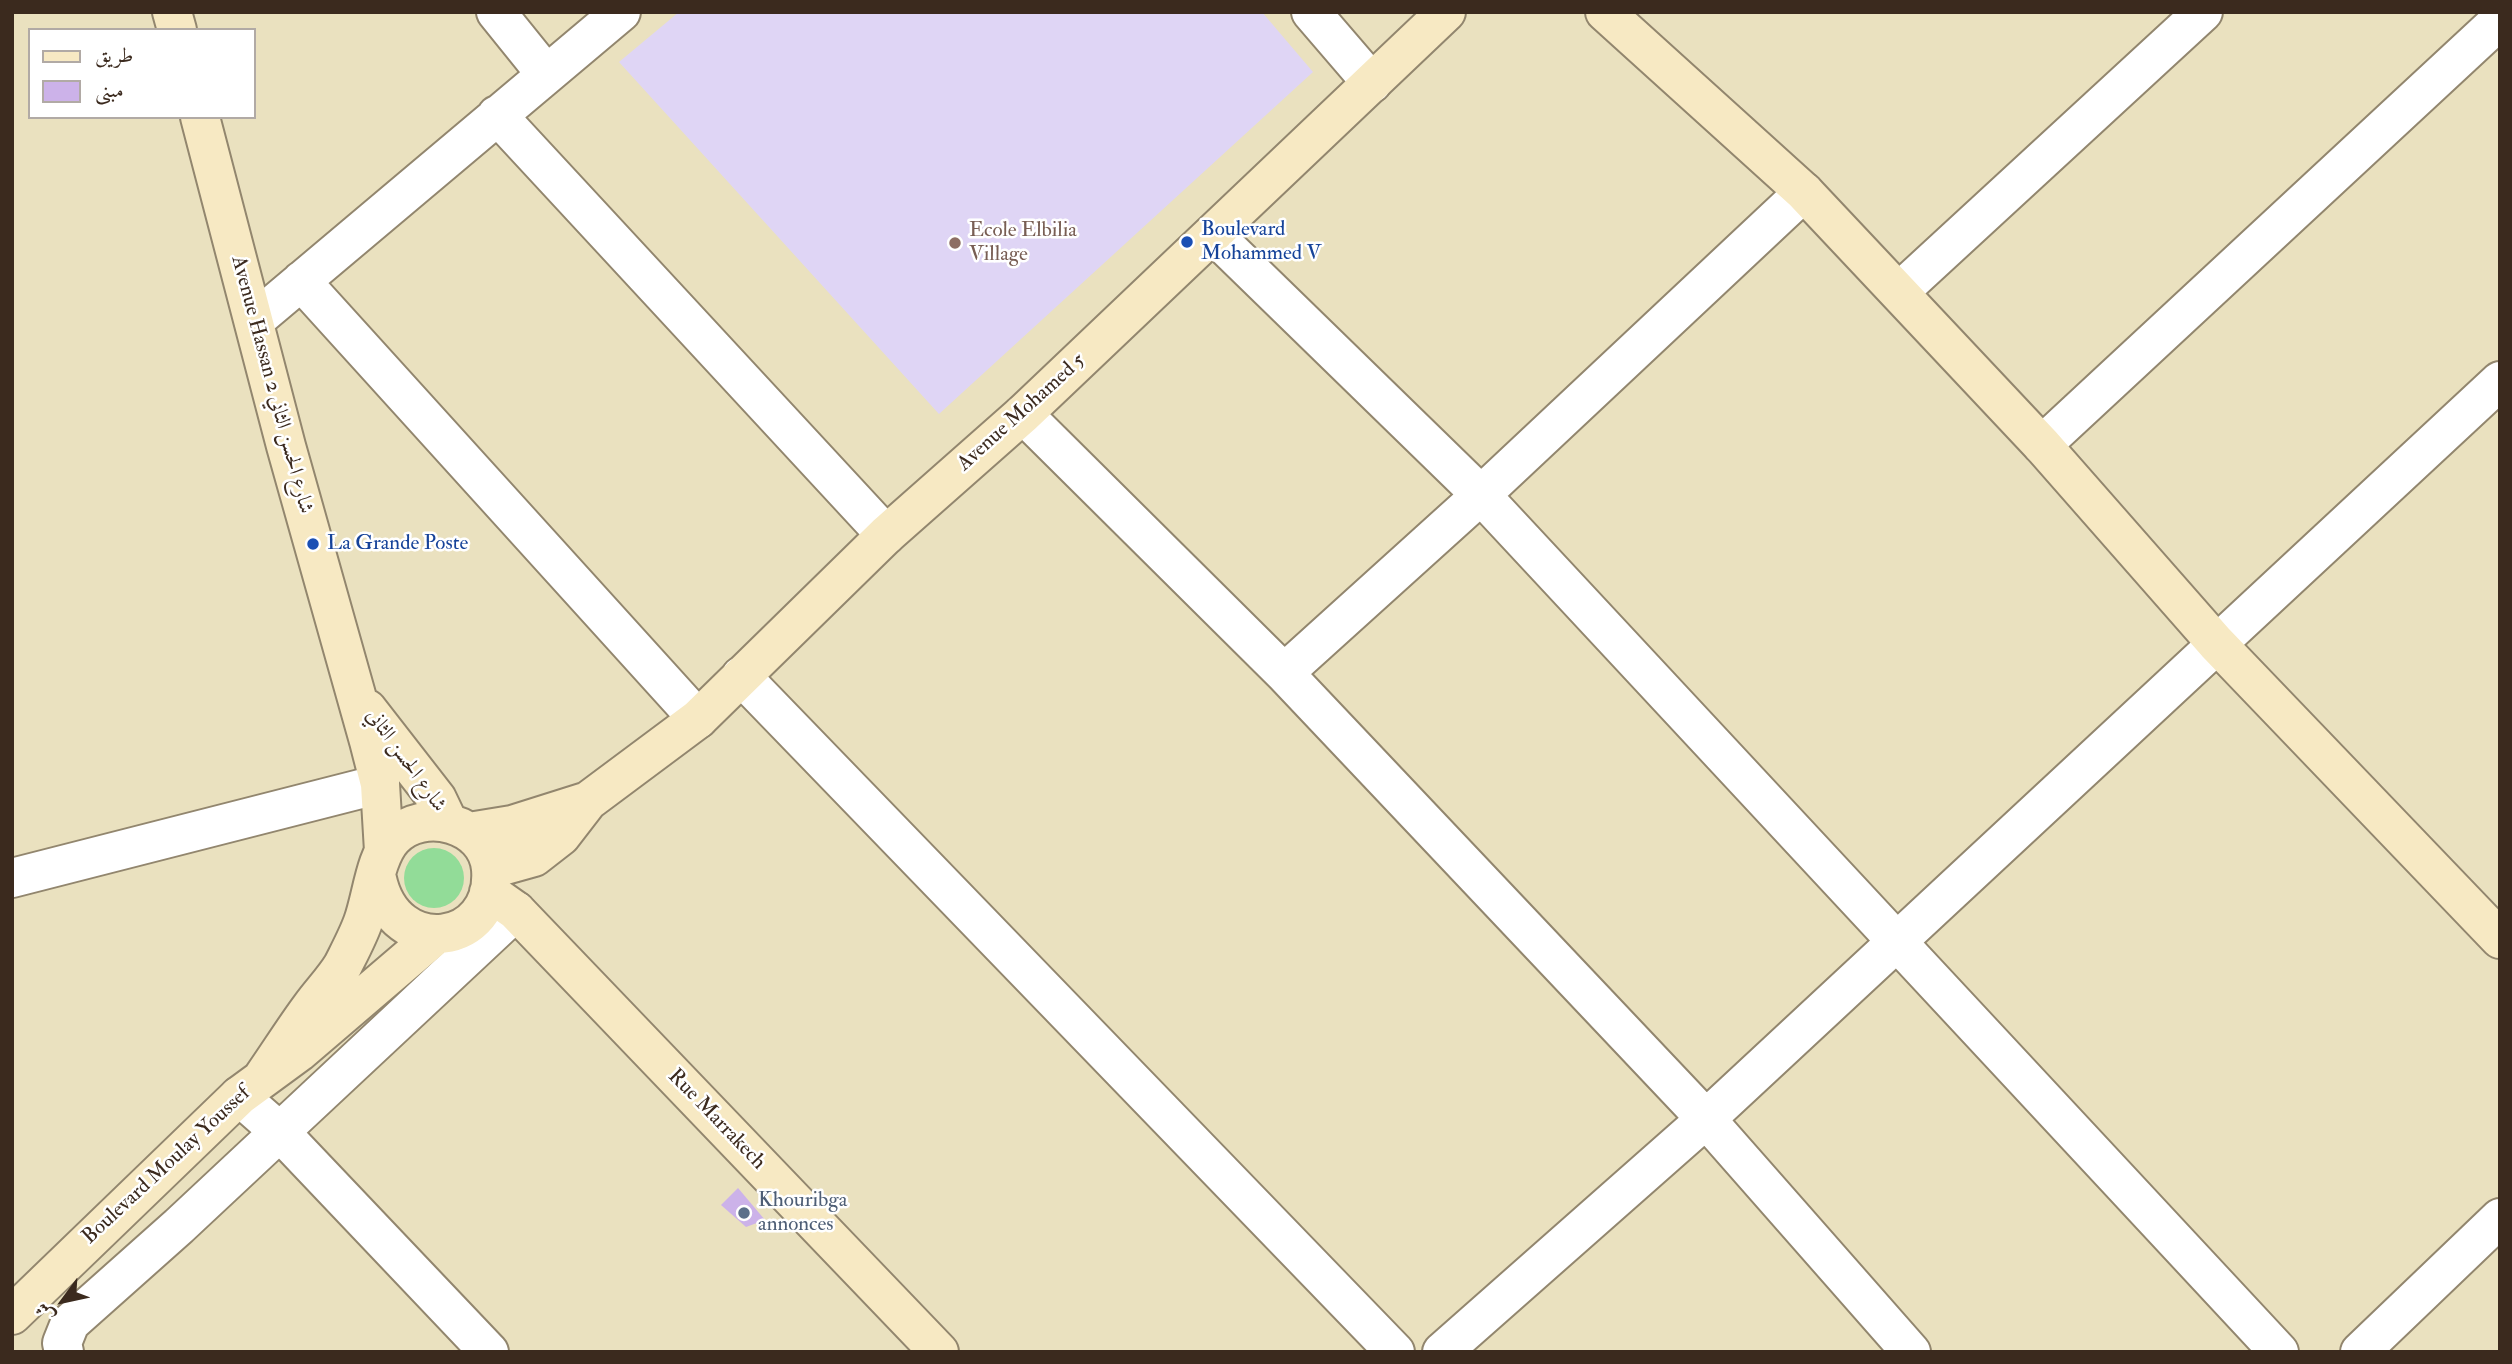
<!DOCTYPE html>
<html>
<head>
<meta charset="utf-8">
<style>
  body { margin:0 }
  #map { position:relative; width:2512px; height:1364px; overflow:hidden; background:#eae1bf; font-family:"IM FELL Double Pica",Amiri,serif }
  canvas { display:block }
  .frame { position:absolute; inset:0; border:14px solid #3b2a1e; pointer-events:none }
  .legend { position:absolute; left:28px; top:28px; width:228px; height:91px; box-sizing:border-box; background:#fff; border:2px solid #b1aaa5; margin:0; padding:9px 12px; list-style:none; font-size:21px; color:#3b2a1e }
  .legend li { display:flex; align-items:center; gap:14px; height:35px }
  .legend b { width:35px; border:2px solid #b1aaa5 }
  .north { position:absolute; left:28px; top:1266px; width:70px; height:70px; -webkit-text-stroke:5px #fff; paint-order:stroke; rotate:237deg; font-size:19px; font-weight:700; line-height:28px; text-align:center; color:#3b2a1e }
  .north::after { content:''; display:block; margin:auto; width:24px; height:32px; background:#3b2a1e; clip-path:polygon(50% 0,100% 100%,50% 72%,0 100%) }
</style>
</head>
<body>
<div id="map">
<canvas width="2512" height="1364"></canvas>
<div class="frame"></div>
<ul class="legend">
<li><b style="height:9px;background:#f7e9c3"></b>طريق</li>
<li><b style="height:19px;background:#ccb2e9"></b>مبنى</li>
</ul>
<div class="north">ش</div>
</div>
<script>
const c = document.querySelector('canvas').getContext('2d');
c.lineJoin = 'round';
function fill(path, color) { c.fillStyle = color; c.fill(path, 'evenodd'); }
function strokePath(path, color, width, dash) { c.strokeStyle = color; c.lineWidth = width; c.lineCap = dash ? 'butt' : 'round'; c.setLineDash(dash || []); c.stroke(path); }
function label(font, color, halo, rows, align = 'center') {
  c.font = font + ' "IM FELL Double Pica",Amiri,serif'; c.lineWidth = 5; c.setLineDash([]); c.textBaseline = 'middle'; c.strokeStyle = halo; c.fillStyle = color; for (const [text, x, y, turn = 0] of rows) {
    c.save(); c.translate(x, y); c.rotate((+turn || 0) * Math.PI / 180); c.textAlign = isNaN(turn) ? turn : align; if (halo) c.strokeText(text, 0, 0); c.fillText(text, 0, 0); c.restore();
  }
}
const built = new Path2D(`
  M 679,12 L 1262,12 L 1313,72 L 939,414 L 619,62 Z`);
const green = new Path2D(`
  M404 878a30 30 0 1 1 60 0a30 30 0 1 1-60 0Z`);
const building = new Path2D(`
  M 738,1188 L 765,1220 L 746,1227 L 721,1205 Z`);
const street = new Path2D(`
  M 496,12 L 546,74
  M 1311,12 L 1372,83
  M 497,115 L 886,535
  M 1214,235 L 1481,495 L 2279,1352
  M 301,281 L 698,719
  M 1899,292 L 2203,12
  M 254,321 L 621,12
  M 1023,414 L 1284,673 L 1706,1119 L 1911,1352
  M 2042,445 L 2500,20
  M 1284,673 L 1481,495 L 1804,192
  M 741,676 L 1395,1352
  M 12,878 L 380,784
  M 239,1096 L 280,1132 L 489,1352
  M 64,1352 L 62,1343 L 70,1323 L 179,1226 L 516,911
  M 1442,1352 L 1706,1119 L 2500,381
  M 2360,1352 L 2500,1218`);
const secondary = new Path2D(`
  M 172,12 L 177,30
  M 1605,12 L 1804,192 L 2042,445 L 2216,643 L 2500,939
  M 200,117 L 286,446 L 369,741 L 380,784 L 384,851
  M 367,709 L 437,799 L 448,822
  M 469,832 L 512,825 L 588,801
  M 491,869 L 534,857 L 561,836 L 588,801 L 698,719 L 886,535 L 1023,414 L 1446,12
  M 489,892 L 516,911 L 939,1352
  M 263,1077 C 279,1054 294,1030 311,1007 C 321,993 334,980 343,965 C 350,951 358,936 363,922 C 372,897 375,857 393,838 C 423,806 487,823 491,869 C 497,946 395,961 377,879
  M 12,1315 L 239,1096 L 299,1052 L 437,934`);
const markers = [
  [1187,242,7,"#1a4fb4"],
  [955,243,7,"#8d6e63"],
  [313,544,7,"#1a4fb4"],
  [744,1213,7,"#5c6f8a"]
];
const transitNames = [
  ["Boulevard",1201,230],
  ["Mohammed V",1201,254],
  ["La Grande Poste",327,544]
];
const educationNames = [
  ["Ecole Elbilia",969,231],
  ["Village",969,255]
];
const streetNames = [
  ["Avenue Hassan 2 شارع الحسن الثاني",271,385,75],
  ["Avenue Mohamed 5",1022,413,-42],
  ["شارع الحسن الثاني",405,761,54],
  ["Rue Marrakech",716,1120,46],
  ["Boulevard Moulay Youssef",167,1166,-43]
];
const serviceNames = [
  ["Khouribga",758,1201],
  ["annonces",758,1225]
];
fill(built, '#dfd5f5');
fill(green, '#92dc98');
fill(building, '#ccb2e9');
strokePath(street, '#92866e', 42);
strokePath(secondary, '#92866e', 42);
strokePath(street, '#fff', 38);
strokePath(secondary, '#f7e9c3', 38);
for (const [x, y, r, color] of markers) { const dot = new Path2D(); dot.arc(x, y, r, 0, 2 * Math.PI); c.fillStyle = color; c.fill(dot); strokePath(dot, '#fff', 2.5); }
label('21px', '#164399', '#fff', transitNames, 'left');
label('21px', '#785e54', '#fff', educationNames, 'left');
label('21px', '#3b2a1e', '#fff', streetNames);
label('21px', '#4e5e75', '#fff', serviceNames, 'left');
</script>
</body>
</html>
